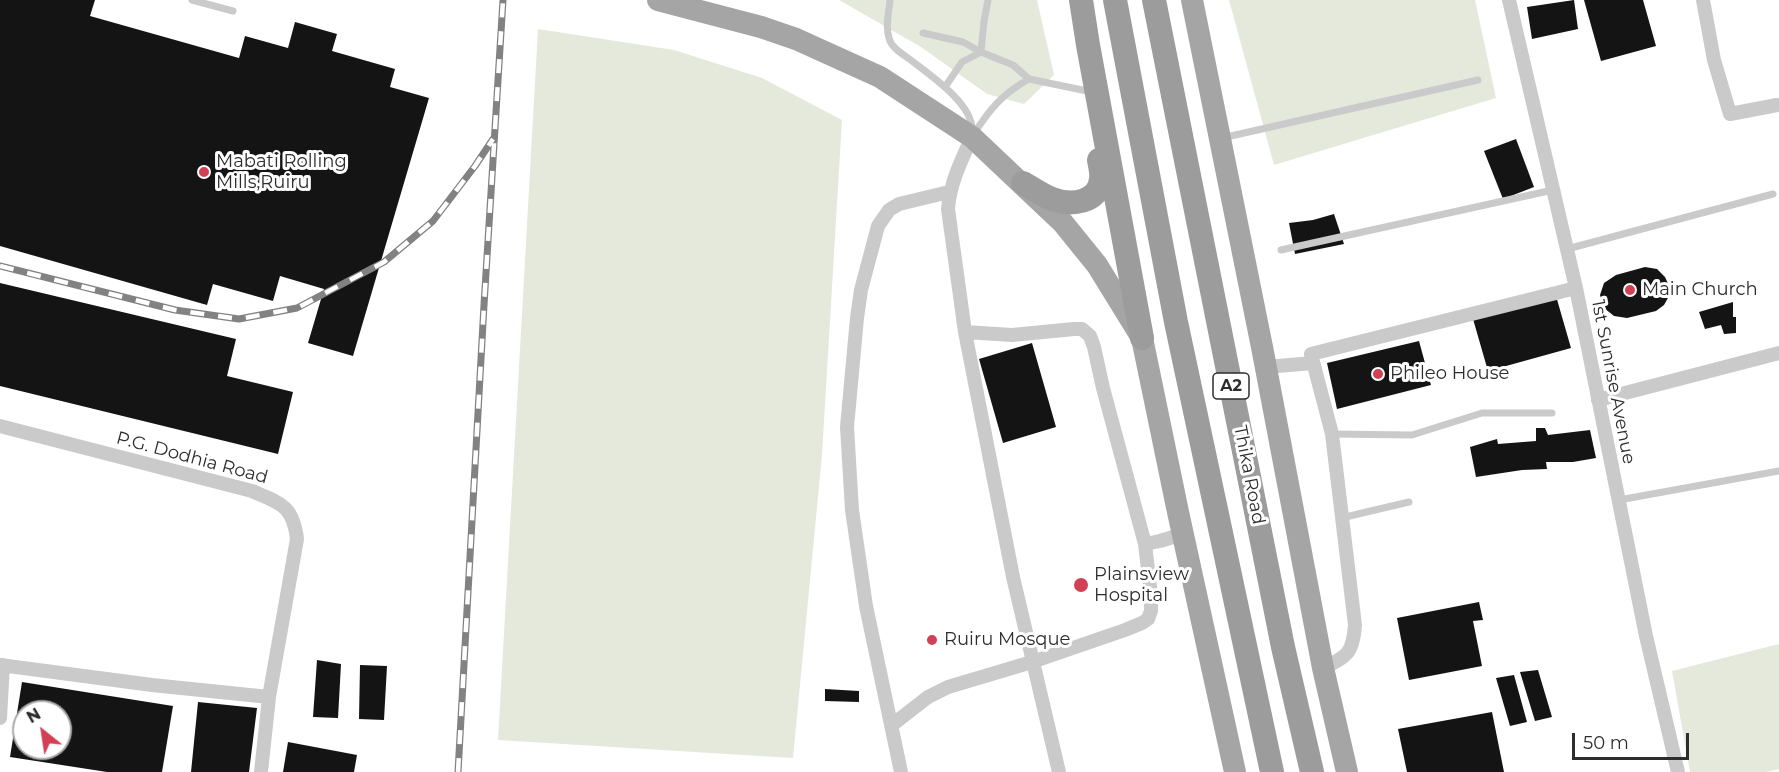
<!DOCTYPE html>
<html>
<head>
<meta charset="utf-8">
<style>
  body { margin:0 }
  #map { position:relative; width:1779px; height:772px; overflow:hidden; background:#fff; font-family:Montserrat,sans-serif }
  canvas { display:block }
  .north { position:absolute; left:12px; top:700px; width:60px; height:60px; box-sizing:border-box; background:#fff; border:2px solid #ababab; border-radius:50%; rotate:330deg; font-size:16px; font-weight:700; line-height:24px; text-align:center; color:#2d2d2d }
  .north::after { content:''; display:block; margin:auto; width:21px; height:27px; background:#d24056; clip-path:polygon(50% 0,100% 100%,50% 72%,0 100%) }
  .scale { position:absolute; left:1572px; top:733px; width:117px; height:27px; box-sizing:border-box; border:3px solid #2d2d2d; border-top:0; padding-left:8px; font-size:18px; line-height:21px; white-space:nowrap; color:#2d2d2d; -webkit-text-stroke:4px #fff; paint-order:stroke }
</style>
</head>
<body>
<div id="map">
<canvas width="1779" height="772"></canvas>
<div class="north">N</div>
<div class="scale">50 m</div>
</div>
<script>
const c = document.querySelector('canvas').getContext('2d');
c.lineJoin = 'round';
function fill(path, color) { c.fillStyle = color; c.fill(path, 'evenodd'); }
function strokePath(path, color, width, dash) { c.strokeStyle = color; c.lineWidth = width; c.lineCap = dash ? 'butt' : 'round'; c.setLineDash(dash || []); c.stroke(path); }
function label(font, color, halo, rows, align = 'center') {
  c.font = font + ' Montserrat,sans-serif'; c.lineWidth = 6; c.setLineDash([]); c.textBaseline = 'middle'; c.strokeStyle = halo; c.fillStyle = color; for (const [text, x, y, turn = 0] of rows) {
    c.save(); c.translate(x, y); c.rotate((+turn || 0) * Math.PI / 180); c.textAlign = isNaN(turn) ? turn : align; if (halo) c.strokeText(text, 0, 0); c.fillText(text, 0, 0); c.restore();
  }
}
const green = new Path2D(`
  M 839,0 L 1037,0 L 1054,75 L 1024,104 L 987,94 L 921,47 Z
  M 1229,0 L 1475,0 L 1496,98 L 1274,165 Z
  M 538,29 L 674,50 L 762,78 L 842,120 L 822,455 L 793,758 L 498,740 Z
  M 1779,644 L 1779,769 L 1767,772 L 1690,772 L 1672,671 Z`);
const building = new Path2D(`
  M 0,0 L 95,0 L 90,16 L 239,58 L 245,36 L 288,48 L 295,22 L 337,34 L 332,51 L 395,69 L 390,87 L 429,98 L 353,356 L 308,343 L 324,289 L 280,276 L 273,301 L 213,284 L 207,305 L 0,246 Z
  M 1574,0 L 1578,29 L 1532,39 L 1527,7 Z
  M 1584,0 L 1643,0 L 1656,46 L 1601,61 Z
  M 1516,139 L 1534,187 L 1503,199 L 1484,151 Z
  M 1334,214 L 1344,244 L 1295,254 L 1289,223 L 1313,220 Z
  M 1645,267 L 1657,269 L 1665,277 L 1670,288 L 1669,296 L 1664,305 L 1656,311 L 1627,318 L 1614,316 L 1604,308 L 1600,295 L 1604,283 L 1616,275 Z
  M 0,283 L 236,339 L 227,376 L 293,392 L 278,454 L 0,386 Z
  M 1556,296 L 1571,348 L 1488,371 L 1473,319 Z
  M 1733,302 L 1733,317 L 1736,317 L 1736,333 L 1724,334 L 1721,325 L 1705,329 L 1699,312 Z
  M 1419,341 L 1431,385 L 1337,409 L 1327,363 Z
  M 1032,343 L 1056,427 L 1003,443 L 979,359 Z
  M 1536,428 L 1545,428 L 1548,435 L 1590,430 L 1596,458 L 1573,462 L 1546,462 L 1547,469 L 1522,470 L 1476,477 L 1470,447 L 1497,439 L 1498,444 L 1536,441 Z
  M 1479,602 L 1483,620 L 1473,621 L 1482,666 L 1409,680 L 1397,618 Z
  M 317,660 L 341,664 L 338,718 L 313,717 Z
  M 360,665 L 387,666 L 384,720 L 359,719 Z
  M 1538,670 L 1552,717 L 1535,721 L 1520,672 Z
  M 1514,675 L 1527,722 L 1510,726 L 1496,678 Z
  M 22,682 L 173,706 L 162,772 L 107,772 L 10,757 ZM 24,712 L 60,712 L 60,748 L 24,748 Z
  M 825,689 L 859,691 L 859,702 L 825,701 Z
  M 198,702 L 257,708 L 249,772 L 191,772 Z
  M 1492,712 L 1504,772 L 1407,772 L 1398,729 Z
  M 288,742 L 357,755 L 354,772 L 283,772 Z`);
const service = new Path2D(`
  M 192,0 L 233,11
  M 890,0 C 889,11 885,27 889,38 C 891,47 901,53 908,58 C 927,73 973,103 972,130
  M 923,33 L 963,42 L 981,52 L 1013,65 L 1029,79 L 1092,92
  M 945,87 L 962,62 L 981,52 L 984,21 L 988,0
  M 973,135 C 990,109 1002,94 1029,79
  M 1222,138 L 1478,80
  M 1567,249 L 1773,194
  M 1281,250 L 1553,190
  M 1332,434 L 1412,435 L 1482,413 L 1552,413
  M 1619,500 L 1779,471
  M 1341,518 L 1409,502`);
const minor = new Path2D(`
  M 1509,0 L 1576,288 L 1646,636 L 1678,772
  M 1703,0 L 1714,60 L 1730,114 L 1777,105
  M 972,137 C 961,161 950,183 948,209 L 965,332 L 1013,577 L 1059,772
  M 1266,367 L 1313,363
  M 1598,400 L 1779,353
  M 0,426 L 252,491 C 280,503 293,505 297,539 L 269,697 L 261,772
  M 1145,544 L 1160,541 L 1183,534
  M 0,665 L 152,685 L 269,697
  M 1323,668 C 1347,657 1353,653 1355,625 L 1332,434 L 1311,354 L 1576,288
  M 0,718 L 3,665
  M 892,725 L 928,697 L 948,687 L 1032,662 L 1125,630 L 1142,623 L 1148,619 L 1151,611 L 1151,595 L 1145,544 L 1103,388 L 1094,347 L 1090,336 L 1082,329 L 1074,329 L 1012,335 L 965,332
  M 901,772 L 866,606 L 852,510 L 847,427 L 857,318 L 861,290 L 878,226 L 889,210 L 899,204 L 949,192`);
const primary = new Path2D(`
  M 658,0 L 761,27 L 796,39 L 880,77 L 972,137 L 1063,223 L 1097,265 L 1142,338 L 1178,512 L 1235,772
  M 1192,0 L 1262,347 L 1323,668 L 1347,772`);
const trunk = new Path2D(`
  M 1081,0 L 1088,45 L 1142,338
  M 1115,0 L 1176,322 L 1272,772
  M 1154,0 L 1283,647 L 1312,772
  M 1023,183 C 1032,188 1042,195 1052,199 C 1071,206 1099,203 1101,179 C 1102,173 1100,166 1099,160`);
const rail = new Path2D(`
  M 0,266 L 175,310 L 239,319 L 297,308 L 384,262 L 433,221 L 475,166 L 493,139
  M 458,772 L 484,305 L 503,0`);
const markers = [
  [204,172,6,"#d24056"],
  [1630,290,6,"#d24056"],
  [1378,374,6,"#d24056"],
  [1081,585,8,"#d24056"],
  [932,640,6,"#d24056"]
];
const shields = [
  [1231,386,36]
];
const shieldNames = [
  ["A2",1231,386]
];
const poiNames = [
  ["Mabati Rolling",216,162],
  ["Mills,Ruiru",216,183],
  ["Main Church",1642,290],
  ["Phileo House",1390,374],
  ["Plainsview",1094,575],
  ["Hospital",1094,596],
  ["Ruiru Mosque",944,640]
];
const streetNames = [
  ["1st Sunrise Avenue",1613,382,79],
  ["P.G. Dodhia Road",192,458,15],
  ["Thika Road",1249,475,79]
];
fill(green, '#e4e9dc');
fill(building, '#141414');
strokePath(service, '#cacaca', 7);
strokePath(minor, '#cacaca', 14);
strokePath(primary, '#a5a5a5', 22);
strokePath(trunk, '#9c9c9c', 24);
strokePath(rail, '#828282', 7);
strokePath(rail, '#fff', 4.5, [14]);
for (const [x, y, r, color] of markers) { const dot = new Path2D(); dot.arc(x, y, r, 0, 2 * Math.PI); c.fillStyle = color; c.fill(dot); strokePath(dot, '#fff', 2); }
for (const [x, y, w] of shields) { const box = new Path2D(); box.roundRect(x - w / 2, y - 13, w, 26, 4.5); c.fillStyle = '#fff'; c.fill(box); strokePath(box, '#2d2d2d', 1.5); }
label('bold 16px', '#2d2d2d', null, shieldNames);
label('18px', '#2d2d2d', '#fff', poiNames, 'left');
label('18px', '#2d2d2d', '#fff', streetNames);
</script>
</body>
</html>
